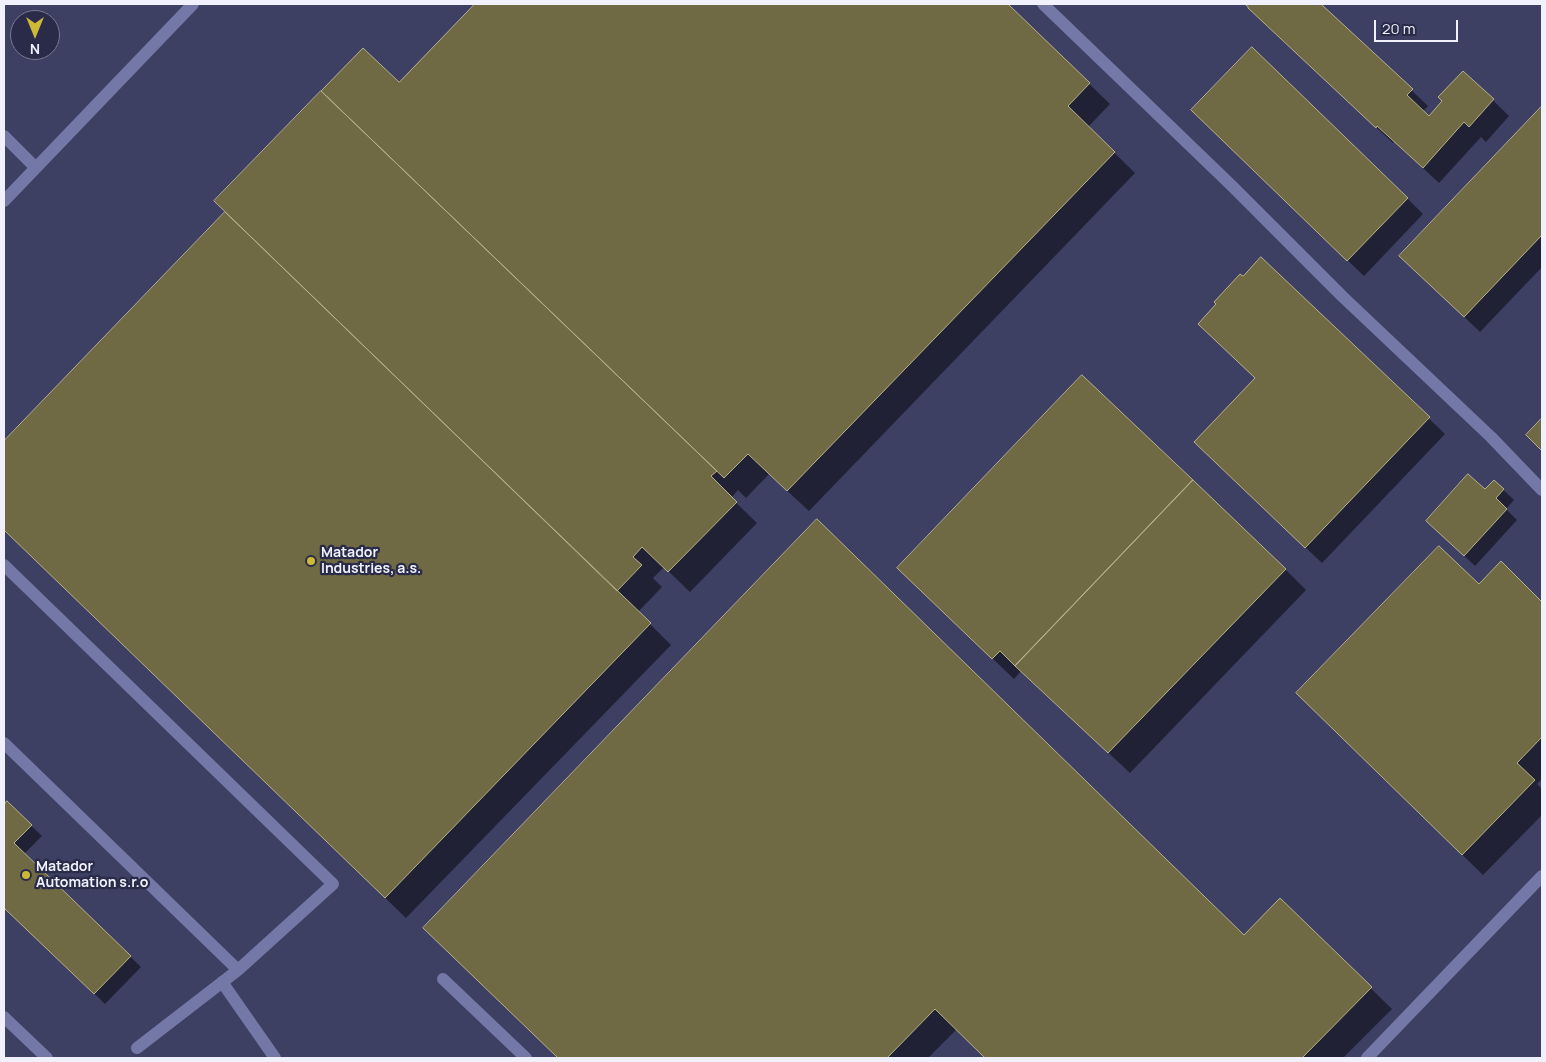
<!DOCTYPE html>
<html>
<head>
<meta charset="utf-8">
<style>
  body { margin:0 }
  #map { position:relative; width:1546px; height:1062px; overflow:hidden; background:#333554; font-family:Manrope,sans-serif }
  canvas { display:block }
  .frame { position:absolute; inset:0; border:5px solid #f0f1fd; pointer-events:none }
  .north { position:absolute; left:10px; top:10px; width:50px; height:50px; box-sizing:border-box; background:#292b48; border:1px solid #797a90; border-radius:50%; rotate:180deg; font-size:14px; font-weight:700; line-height:20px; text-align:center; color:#f0f1fd }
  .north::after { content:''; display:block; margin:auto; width:18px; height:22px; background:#cdb938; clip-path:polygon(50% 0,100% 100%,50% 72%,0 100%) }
  .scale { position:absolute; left:1374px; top:20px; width:84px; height:22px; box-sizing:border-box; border:2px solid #f0f1fd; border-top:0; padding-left:6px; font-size:15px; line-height:18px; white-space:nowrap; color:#f0f1fd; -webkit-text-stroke:4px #292b48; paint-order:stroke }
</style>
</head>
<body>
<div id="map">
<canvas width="1546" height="1062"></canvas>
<div class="frame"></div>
<div class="north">N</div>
<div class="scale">20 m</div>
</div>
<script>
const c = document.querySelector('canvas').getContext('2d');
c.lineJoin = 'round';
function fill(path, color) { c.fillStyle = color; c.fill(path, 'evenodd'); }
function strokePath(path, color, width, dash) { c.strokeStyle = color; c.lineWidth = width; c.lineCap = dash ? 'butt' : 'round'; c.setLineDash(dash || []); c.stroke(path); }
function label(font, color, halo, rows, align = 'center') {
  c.font = font + ' Manrope,sans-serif'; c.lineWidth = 4.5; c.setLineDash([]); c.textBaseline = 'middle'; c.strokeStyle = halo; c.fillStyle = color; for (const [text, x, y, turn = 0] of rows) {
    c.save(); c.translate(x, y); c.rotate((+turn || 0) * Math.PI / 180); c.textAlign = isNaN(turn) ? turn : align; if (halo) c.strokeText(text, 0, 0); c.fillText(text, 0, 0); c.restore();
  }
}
const built = new Path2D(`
  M 4,4 L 1542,4 L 1542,1058 L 4,1058 ZM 20,20 L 50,20 L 50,50 L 20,50 Z`);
const shadow = new Path2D(`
  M 477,4 L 1006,4 L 1110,104 L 1088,127 L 1135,173 L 809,511 L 769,474 L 746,498 L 738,490 L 731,498 L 757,523 L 690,592 L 664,567 L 653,578 L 662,587 L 638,612 L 671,645 L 406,918 L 4,529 L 4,443 L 226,212 L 399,84 Z
  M 1245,4 L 1320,4 L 1428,106 L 1422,112 L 1429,118 L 1444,101 L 1464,72 L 1509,116 L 1486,142 L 1481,137 L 1439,183 L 1394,141 L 1393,143 L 1265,24 Z
  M 1542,107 L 1542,267 L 1480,332 L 1401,256 Z
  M 1208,126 L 1407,198 L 1423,214 L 1364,276 Z
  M 1261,258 L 1445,434 L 1322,563 L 1211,458 L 1256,378 Z
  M 1494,481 L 1514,500 L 1506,509 L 1517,520 L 1475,566 L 1438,531 L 1485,491 Z
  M 1501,563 L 1542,603 L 1542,779 L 1537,784 L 1542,789 L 1542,815 L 1483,875 L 1318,714 L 1479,585 Z
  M 1285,569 L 1306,590 L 1130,773 L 1021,671 L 1014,679 L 919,588 Z
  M 7,803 L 42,836 L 24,854 L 141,967 L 105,1004 L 4,906 L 4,807 Z
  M 1280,900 L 1392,1009 L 1343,1058 L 987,1058 L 957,1029 L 928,1058 L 559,1058 L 446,949 L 1244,937 Z`);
const building = new Path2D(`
  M 475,4 L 1008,4 L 1090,83 L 1068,106 L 1115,152 L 787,491 L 748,454 L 724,478 L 321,91 L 363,48 L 399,82 Z
  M 1245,4 L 1321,4 L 1413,89 L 1407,95 L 1429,116 L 1442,101 L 1438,97 L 1463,71 L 1494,99 L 1469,127 L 1464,122 L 1423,168 L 1377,126 L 1376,128 L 1248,8 L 1248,7 Z
  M 1252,47 L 1408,198 L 1347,261 L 1191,110 Z
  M 321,91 L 717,471 L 711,476 L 737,502 L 668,572 L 642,547 L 633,557 L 642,565 L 617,591 L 214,201 Z
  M 1542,106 L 1542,235 L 1464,317 L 1399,256 Z
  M 225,212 L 651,623 L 385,898 L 4,530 L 4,441 Z
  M 1261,257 L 1430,417 L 1305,548 L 1194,442 L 1255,378 L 1198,324 L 1216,304 L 1214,302 L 1240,274 L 1243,276 Z
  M 1082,375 L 1193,480 L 1015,666 L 1000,651 L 992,659 L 897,568 Z
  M 1542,418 L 1542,451 L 1526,435 Z
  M 1468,474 L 1485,489 L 1494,480 L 1504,489 L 1496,498 L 1507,509 L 1464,556 L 1426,521 Z
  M 1193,480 L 1286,569 L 1108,753 L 1015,666 Z
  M 817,519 L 1244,935 L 1280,898 L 1372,987 L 1302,1058 L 985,1058 L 935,1009 L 887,1058 L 558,1058 L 423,928 Z
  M 1439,546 L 1479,584 L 1501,561 L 1542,602 L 1542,737 L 1517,763 L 1535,780 L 1462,855 L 1296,693 Z
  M 7,801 L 32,825 L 14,843 L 131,956 L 94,994 L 4,908 L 4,805 Z`);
const minor = new Path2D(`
  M 1043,4 L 1231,185 L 1343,297 L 1491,437 L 1542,490
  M 4,136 L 35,167
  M 4,201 L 193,4
  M 4,565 L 333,884 L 238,970 L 137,1048
  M 4,743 L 238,970
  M 443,979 L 526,1058
  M 222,982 L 275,1058
  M 4,1017 L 47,1058
  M 1367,1058 L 1542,876`);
const markers = [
  [311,561,5,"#cdb938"],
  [26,875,5,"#cdb938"]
];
const poiNames = [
  ["Matador",321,553],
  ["Industries, a.s.",321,569],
  ["Matador",36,867],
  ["Automation s.r.o",36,883]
];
fill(built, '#3d3f63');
fill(shadow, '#0007');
fill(building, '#6f6944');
strokePath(building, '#b7b18a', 1);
strokePath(minor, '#7478a7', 12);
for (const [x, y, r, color] of markers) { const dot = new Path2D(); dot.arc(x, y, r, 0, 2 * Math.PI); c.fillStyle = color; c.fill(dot); strokePath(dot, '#292b48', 2); }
label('bold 14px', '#f0f1fd', '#292b48', poiNames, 'left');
</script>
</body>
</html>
